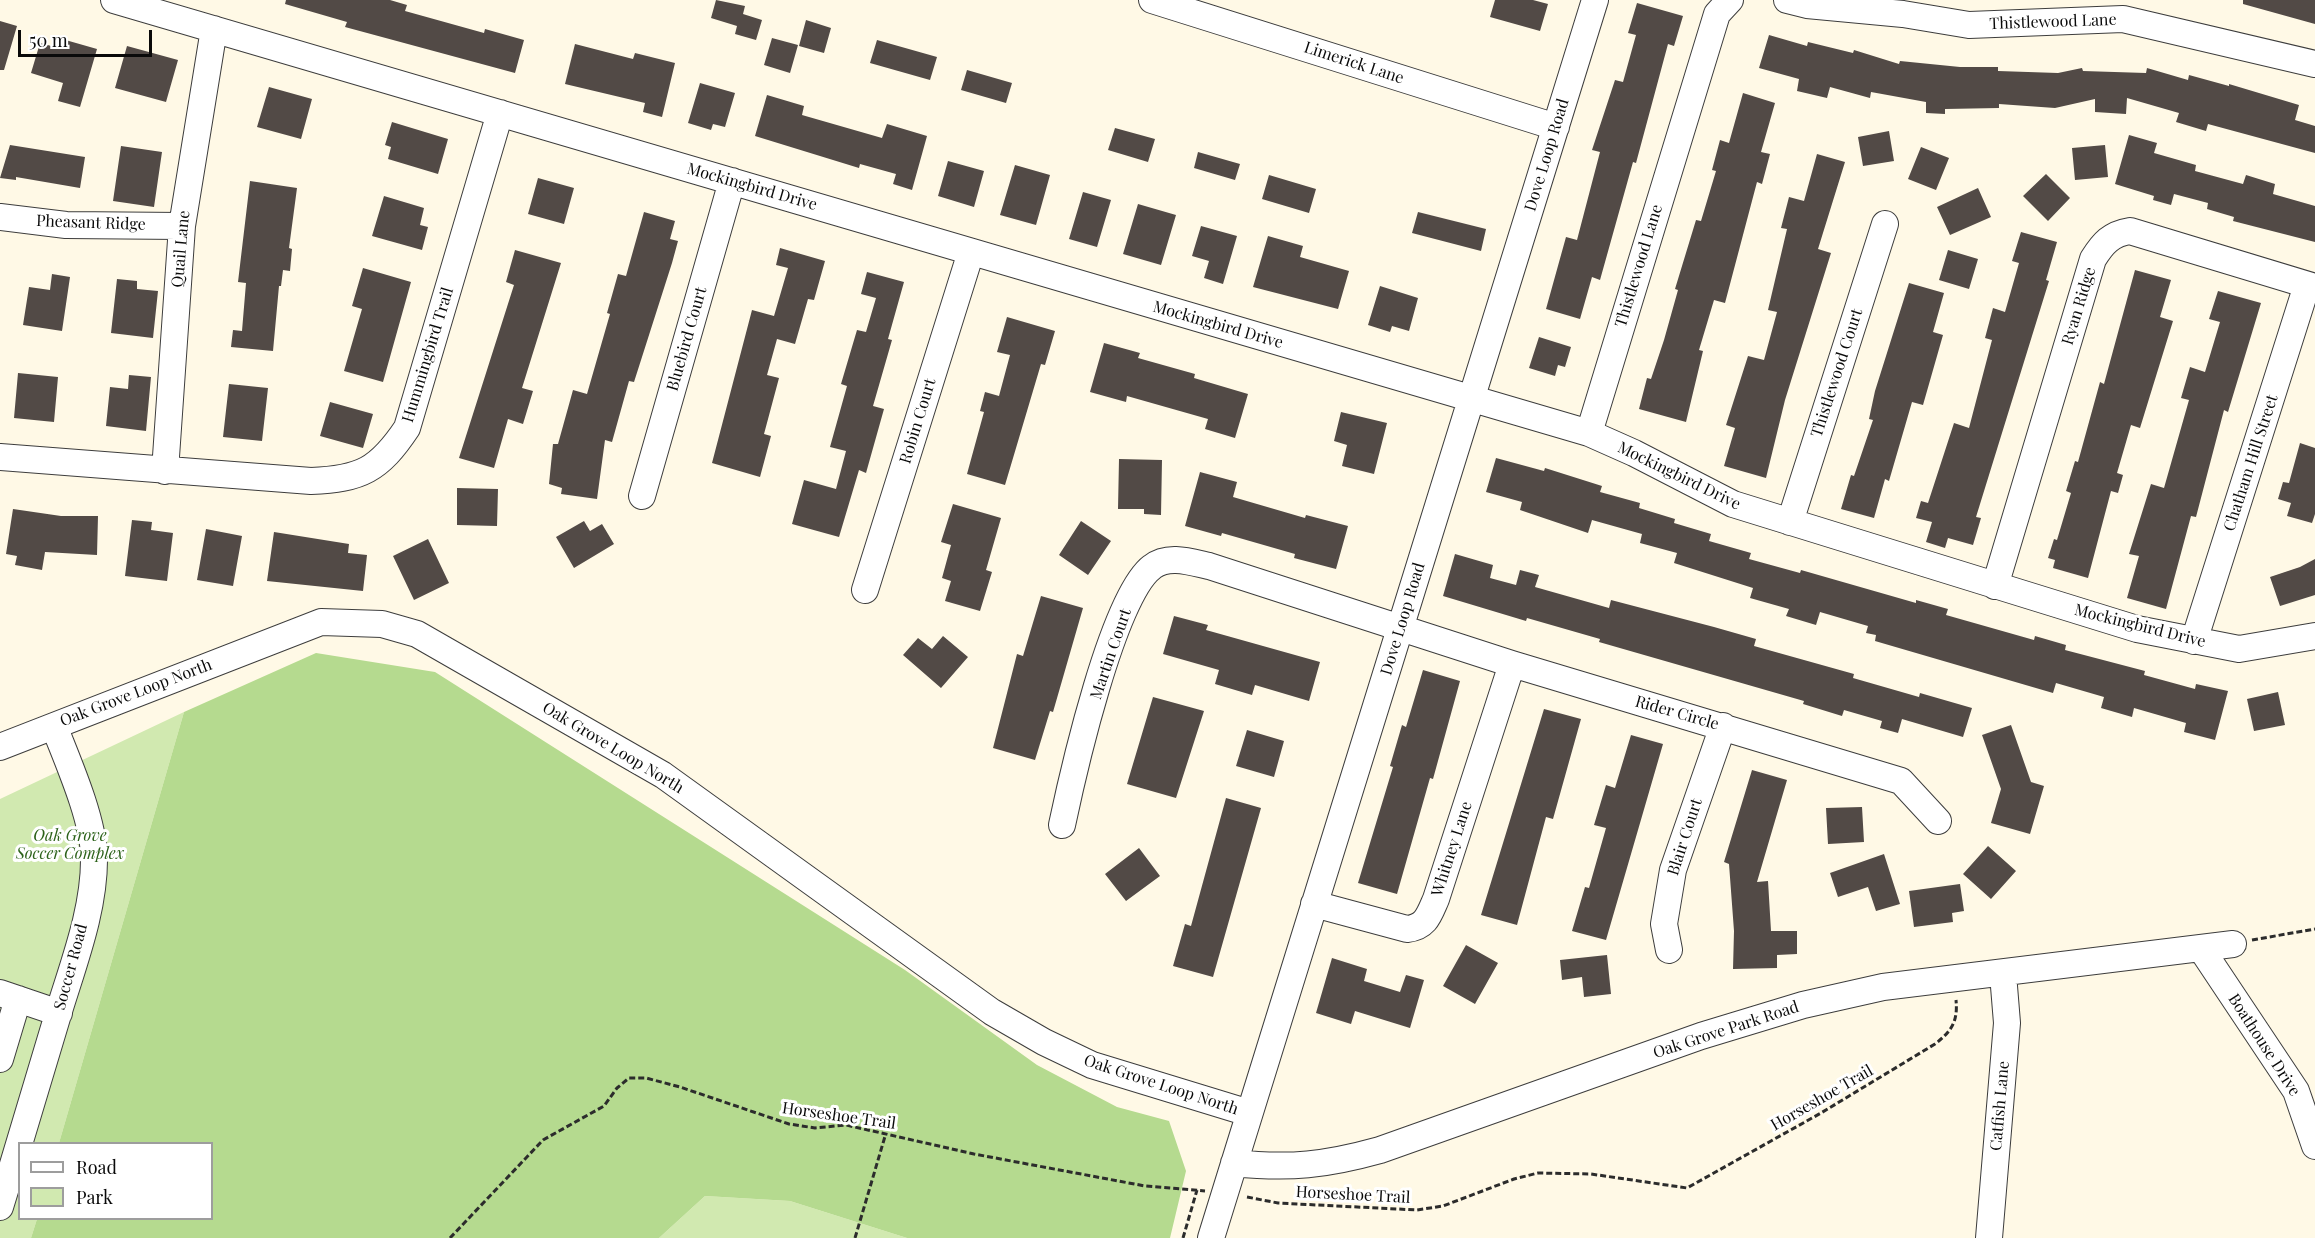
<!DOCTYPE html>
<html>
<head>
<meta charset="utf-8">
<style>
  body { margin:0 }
  #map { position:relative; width:2315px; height:1238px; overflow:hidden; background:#fff9e6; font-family:"Playfair Display",serif }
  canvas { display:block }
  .legend { position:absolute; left:18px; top:1142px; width:195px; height:78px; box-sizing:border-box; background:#fff; border:2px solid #9d9d9d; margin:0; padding:8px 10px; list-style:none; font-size:18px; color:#0a0a0a }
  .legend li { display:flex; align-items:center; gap:12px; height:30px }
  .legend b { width:30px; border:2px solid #9d9d9d }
  .scale { position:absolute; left:18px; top:30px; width:134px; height:27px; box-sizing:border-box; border:3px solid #0a0a0a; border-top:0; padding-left:8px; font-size:18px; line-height:21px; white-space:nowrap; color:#0a0a0a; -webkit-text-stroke:4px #fff; paint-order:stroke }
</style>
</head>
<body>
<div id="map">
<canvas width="2315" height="1238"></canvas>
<ul class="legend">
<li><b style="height:8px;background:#fff"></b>Road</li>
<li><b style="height:16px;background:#d1e9b0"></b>Park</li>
</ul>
<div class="scale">50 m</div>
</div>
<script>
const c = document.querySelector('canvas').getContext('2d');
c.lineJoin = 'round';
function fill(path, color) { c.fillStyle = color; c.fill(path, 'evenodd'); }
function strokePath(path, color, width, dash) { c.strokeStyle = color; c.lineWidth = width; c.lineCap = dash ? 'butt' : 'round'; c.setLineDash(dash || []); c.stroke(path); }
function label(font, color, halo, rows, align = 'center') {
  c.font = font + ' "Playfair Display",serif'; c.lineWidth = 6; c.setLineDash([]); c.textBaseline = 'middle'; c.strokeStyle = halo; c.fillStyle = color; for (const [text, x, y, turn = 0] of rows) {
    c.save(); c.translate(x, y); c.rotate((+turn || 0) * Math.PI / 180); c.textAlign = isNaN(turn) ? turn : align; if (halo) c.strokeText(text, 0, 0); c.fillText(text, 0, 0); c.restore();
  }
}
const green = new Path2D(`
  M 184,712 L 59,1143 L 20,1144 L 20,1218 L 37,1219 L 31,1238 L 0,1238 L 0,799 Z
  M 705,1196 L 790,1201 L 907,1238 L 659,1238 Z`);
const forest = new Path2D(`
  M 316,653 L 435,672 L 905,970 L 1037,1065 L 1117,1107 L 1169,1121 L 1186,1171 L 1170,1238 L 907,1238 L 790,1201 L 705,1196 L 659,1238 L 31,1238 L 37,1219 L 212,1218 L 212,1144 L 59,1143 L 184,712 Z`);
const building = new Path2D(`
  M 286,0 L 390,0 L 407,5 L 405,11 L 484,33 L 485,29 L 524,40 L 515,73 L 345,27 L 347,22 L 285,4 Z
  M 716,0 L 745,6 L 743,14 L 762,20 L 756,40 L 735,34 L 737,26 L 711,18 Z
  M 1495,0 L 1533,0 L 1548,4 L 1540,31 L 1490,17 Z
  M 2243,0 L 2315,0 L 2315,24 L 2243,4 Z
  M 1637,3 L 1683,16 L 1674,46 L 1668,44 L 1636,163 L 1633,162 L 1600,280 L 1592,277 L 1580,319 L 1546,309 L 1566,237 L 1577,240 L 1600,152 L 1592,150 L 1615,80 L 1623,82 L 1636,35 L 1628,33 Z
  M 806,20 L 831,28 L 824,53 L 799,46 Z
  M 0,21 L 17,26 L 4,70 L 0,70 Z
  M 1769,35 L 1807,46 L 1808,42 L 1853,53 L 1854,50 L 1899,64 L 1900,61 L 1960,67 L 1998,67 L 1998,71 L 2058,73 L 2082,68 L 2083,71 L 2146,73 L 2147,68 L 2188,80 L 2189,75 L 2229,86 L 2229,84 L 2299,105 L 2295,120 L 2315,126 L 2315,153 L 2208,124 L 2206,131 L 2176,122 L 2179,113 L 2127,98 L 2126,114 L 2095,112 L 2095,99 L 2055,108 L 1999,104 L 1999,108 L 1945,109 L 1945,114 L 1926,113 L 1926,102 L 1871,92 L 1870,98 L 1830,87 L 1827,98 L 1797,91 L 1799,79 L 1759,68 Z
  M 772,38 L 798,45 L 790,73 L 764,65 Z
  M 62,39 L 97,49 L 80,107 L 58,101 L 63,83 L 31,73 L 40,43 L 59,48 Z
  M 877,40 L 937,57 L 930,80 L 870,63 Z
  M 575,44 L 633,59 L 635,53 L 675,63 L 662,117 L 643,112 L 645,103 L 565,84 Z
  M 127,46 L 178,60 L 166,102 L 115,88 Z
  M 967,70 L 1012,83 L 1006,103 L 961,90 Z
  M 700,83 L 735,93 L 725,127 L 713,124 L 711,130 L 688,123 Z
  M 269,87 L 312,99 L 301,139 L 257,127 Z
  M 1743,93 L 1775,103 L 1761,152 L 1770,154 L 1762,184 L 1757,182 L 1725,303 L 1714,300 L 1699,350 L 1703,351 L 1686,422 L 1639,409 L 1647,378 L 1651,379 L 1664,340 L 1678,290 L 1675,289 L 1696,220 L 1701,221 L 1716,171 L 1712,170 L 1720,140 L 1729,143 Z
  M 767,95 L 804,106 L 802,115 L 882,138 L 887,124 L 927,136 L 912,190 L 893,184 L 896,174 L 860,164 L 859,168 L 755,136 Z
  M 392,122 L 448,139 L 438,174 L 388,159 L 391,147 L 385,145 Z
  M 1115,128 L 1155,139 L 1148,162 L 1108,150 Z
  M 1889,131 L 1894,161 L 1863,166 L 1858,137 Z
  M 2129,135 L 2157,143 L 2154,153 L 2196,165 L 2195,171 L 2243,184 L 2246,175 L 2275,184 L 2273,194 L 2315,206 L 2315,242 L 2233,221 L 2234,217 L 2207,209 L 2208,203 L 2174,194 L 2171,205 L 2153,200 L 2154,196 L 2115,184 Z
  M 10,145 L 85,157 L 80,188 L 16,177 L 16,180 L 0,178 Z
  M 2105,145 L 2108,177 L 2075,180 L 2072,148 Z
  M 121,146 L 162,152 L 154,207 L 113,201 Z
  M 1921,147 L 1949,158 L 1936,190 L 1908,179 Z
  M 1198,152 L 1240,164 L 1235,180 L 1194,168 Z
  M 1817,154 L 1845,162 L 1818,249 L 1831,253 L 1785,400 L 1766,478 L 1724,466 L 1735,428 L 1726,425 L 1748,356 L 1764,360 L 1777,312 L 1768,310 L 1787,229 L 1781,228 L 1789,197 L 1804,201 Z
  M 948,161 L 984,171 L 974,207 L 938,196 Z
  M 1015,165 L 1050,175 L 1036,225 L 1000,215 Z
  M 2046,174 L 2070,198 L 2048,221 L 2023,196 Z
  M 1269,175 L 1316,189 L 1309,213 L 1262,199 Z
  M 538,178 L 574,188 L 564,224 L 528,214 Z
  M 250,181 L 297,188 L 289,248 L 292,249 L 290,271 L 283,270 L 281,286 L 279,286 L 273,351 L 231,347 L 233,330 L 242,331 L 246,283 L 238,282 Z
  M 1978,188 L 1991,217 L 1950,235 L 1937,207 Z
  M 1083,192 L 1111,200 L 1097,247 L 1069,239 Z
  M 384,196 L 424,208 L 420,225 L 428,227 L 422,250 L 372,236 Z
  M 1138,204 L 1176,215 L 1161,265 L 1123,254 Z
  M 644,212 L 675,221 L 670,239 L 678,241 L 672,263 L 634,382 L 629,381 L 612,442 L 605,440 L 597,499 L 561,494 L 562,488 L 549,484 L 553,444 L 558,444 L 573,390 L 587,394 L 610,314 L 607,313 L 618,274 L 626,276 Z
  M 1418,212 L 1486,229 L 1481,251 L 1412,233 Z
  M 1201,226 L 1237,236 L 1223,284 L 1204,278 L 1209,261 L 1192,256 Z
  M 2021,232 L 2057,242 L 2046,280 L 2049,281 L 1976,517 L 1981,518 L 1973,545 L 1948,538 L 1945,548 L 1926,542 L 1932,522 L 1916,518 L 1921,501 L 1928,503 L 1954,423 L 1969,428 L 1992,340 L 1985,338 L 1993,308 L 2005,312 L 2019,263 L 2012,261 Z
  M 1268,236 L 1303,246 L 1300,257 L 1349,271 L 1338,309 L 1253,287 Z
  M 780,248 L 825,261 L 814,300 L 808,299 L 795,344 L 777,339 L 767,375 L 779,378 L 764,434 L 771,436 L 760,477 L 712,463 L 752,310 L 774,316 L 788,268 L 776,265 Z
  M 515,250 L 561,263 L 522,388 L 533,391 L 523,424 L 508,419 L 494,468 L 459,458 L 514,285 L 506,282 Z
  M 1948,250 L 1978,259 L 1969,289 L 1939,280 Z
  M 363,268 L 411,282 L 383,382 L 344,371 L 362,309 L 352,306 Z
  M 2135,270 L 2171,280 L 2160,317 L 2173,321 L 2140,428 L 2131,425 L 2117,473 L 2123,475 L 2118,493 L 2111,491 L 2088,578 L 2053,568 L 2055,560 L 2048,558 L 2054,539 L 2057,540 L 2071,493 L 2066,491 L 2075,461 L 2078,462 L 2100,382 L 2104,384 Z
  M 867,272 L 904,282 L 888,339 L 892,340 L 873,406 L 884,409 L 866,473 L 859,470 L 839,537 L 792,524 L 804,480 L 836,489 L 846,451 L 830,447 L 847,386 L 841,384 L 857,330 L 866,332 L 876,298 L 861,294 Z
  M 52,274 L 70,277 L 62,331 L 23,325 L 29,287 L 50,290 Z
  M 117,279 L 137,281 L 137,289 L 158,291 L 153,338 L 111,333 Z
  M 1909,283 L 1944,293 L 1933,332 L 1943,335 L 1923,405 L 1912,402 L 1889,481 L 1885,479 L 1874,518 L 1841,509 L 1851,475 L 1854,476 L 1873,420 L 1869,419 L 1875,391 Z
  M 1380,286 L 1418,298 L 1409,331 L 1392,326 L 1390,332 L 1368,325 Z
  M 2218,291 L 2261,303 L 2228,412 L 2224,410 L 2196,517 L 2191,516 L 2166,609 L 2127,598 L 2139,556 L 2129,554 L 2151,484 L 2164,488 L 2189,400 L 2181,398 L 2190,367 L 2205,372 L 2220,322 L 2209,319 Z
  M 1007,317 L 1055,331 L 1045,365 L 1041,364 L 1005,485 L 967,474 L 984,412 L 980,411 L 985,392 L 999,396 L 1010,355 L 997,352 Z
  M 1539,337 L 1571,347 L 1565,367 L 1558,365 L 1555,376 L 1529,368 Z
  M 1104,343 L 1140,353 L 1138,358 L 1195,374 L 1194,378 L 1248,394 L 1235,438 L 1205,429 L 1208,419 L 1127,396 L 1126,402 L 1090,392 Z
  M 18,373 L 58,377 L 54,422 L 14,418 Z
  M 129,375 L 151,377 L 146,431 L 106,426 L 110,387 L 128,389 Z
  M 229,384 L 268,388 L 262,441 L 223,437 Z
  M 330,402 L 373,414 L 363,448 L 320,436 Z
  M 1341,412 L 1387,423 L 1374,474 L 1342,466 L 1347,445 L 1334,441 Z
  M 2300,443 L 2315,448 L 2315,514 L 2312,523 L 2287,516 L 2291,503 L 2278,499 L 2283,482 L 2289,483 Z
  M 1496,458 L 1544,471 L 1545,468 L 1602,486 L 1600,492 L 1640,503 L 1639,508 L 1675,519 L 1674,523 L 1711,534 L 1709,541 L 1751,553 L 1749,559 L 1800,573 L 1801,570 L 1916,603 L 1916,600 L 1948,609 L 1946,615 L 2034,640 L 2035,636 L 2066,645 L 2065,650 L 2145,671 L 2144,675 L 2195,689 L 2196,684 L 2228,691 L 2215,740 L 2184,732 L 2186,723 L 2134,708 L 2132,717 L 2101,708 L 2104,697 L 2056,683 L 2053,693 L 1875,641 L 1876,635 L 1866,633 L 1868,626 L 1820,612 L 1816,625 L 1786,616 L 1789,609 L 1750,598 L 1753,588 L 1674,563 L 1677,553 L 1640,543 L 1642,534 L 1592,520 L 1588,533 L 1520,510 L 1522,502 L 1486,492 Z
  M 1119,459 L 1162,460 L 1161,515 L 1144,514 L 1144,509 L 1118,509 Z
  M 1200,472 L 1237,482 L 1233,497 L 1305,518 L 1306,515 L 1348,526 L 1336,569 L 1294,558 L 1295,554 L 1222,533 L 1221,536 L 1185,526 Z
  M 457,488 L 498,489 L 497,526 L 457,525 Z
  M 953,504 L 1001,518 L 986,570 L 992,572 L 980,611 L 945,601 L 951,581 L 942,578 L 951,545 L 941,542 Z
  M 13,509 L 61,516 L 98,516 L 97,555 L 45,552 L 42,570 L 15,565 L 17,556 L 6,554 Z
  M 132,520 L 152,522 L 151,530 L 173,533 L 167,581 L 125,576 Z
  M 584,521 L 590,531 L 602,524 L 614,544 L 574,568 L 556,537 Z
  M 1081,521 L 1111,541 L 1088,575 L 1059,555 Z
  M 206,529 L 242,536 L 233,586 L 197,580 Z
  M 274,532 L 349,544 L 348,553 L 367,555 L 363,591 L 267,581 Z
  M 428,539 L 449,583 L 414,600 L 393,556 Z
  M 1455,554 L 1493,565 L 1490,578 L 1516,585 L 1520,570 L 1539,575 L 1535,587 L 1609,608 L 1611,600 L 1714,627 L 1756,639 L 1754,646 L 1854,674 L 1853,678 L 1919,697 L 1920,693 L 1972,708 L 1963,737 L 1902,719 L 1898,733 L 1880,728 L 1882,721 L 1844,710 L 1842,716 L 1803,704 L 1804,701 L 1599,642 L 1600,639 L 1527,618 L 1526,621 L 1443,596 Z
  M 2315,559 L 2315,595 L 2280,606 L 2270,577 L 2300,567 Z
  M 1041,596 L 1083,608 L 1053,712 L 1050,711 L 1035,760 L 993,748 L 1017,654 L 1023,656 Z
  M 1174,616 L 1208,625 L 1206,630 L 1320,662 L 1309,701 L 1255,685 L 1252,695 L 1215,684 L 1219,670 L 1163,654 Z
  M 943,636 L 968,657 L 941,688 L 903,655 L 918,638 L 932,649 Z
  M 1423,670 L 1460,681 L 1433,779 L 1430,778 L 1397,894 L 1358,883 L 1393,767 L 1390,766 L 1402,725 L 1406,727 Z
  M 2278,692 L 2285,725 L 2254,731 L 2247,699 Z
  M 1153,697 L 1204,711 L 1176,798 L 1127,784 Z
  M 1544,709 L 1581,719 L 1553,819 L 1546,817 L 1517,925 L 1481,915 Z
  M 2011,725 L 2031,782 L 2044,786 L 2030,834 L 1991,823 L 2001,789 L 1982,735 Z
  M 1247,730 L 1284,741 L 1274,777 L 1236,766 Z
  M 1631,735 L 1663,744 L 1606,940 L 1572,931 L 1585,887 L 1589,888 L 1606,828 L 1594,825 L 1606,785 L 1615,788 Z
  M 1752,770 L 1787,780 L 1757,882 L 1768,881 L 1771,931 L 1797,931 L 1797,954 L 1777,955 L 1777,968 L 1733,969 L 1734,931 L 1729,864 L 1724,862 Z
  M 1226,798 L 1261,808 L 1213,977 L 1173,966 L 1185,924 L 1191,926 Z
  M 1862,807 L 1864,842 L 1828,844 L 1826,808 Z
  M 1988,846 L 2016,871 L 1991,899 L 1963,874 Z
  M 1139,848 L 1160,876 L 1126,901 L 1105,874 Z
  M 1884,854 L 1900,904 L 1876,911 L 1868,887 L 1838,897 L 1830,873 Z
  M 1960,884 L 1964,911 L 1952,913 L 1953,922 L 1914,927 L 1909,891 Z
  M 1466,945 L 1498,963 L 1475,1004 L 1443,986 Z
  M 1607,955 L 1611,994 L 1584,997 L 1582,977 L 1562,980 L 1560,960 Z
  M 1332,958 L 1367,969 L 1364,981 L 1400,992 L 1406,975 L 1424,980 L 1410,1028 L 1355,1011 L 1351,1024 L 1316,1013 Z`);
const path = new Path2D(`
  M 2252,940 L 2315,929
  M 1247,1197 L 1278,1203 L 1417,1210 L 1443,1206 L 1514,1179 L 1538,1173 L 1591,1174 L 1687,1188 L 1821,1113 L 1935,1044 C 1952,1031 1958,1021 1956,1000
  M 450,1238 L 543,1140 L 604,1106 L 617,1088 L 629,1078 L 646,1078 L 680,1087 L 789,1124 L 815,1128 L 846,1125 L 974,1154 L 1145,1186 L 1205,1191
  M 855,1238 L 886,1133
  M 1183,1238 L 1197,1190`);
const minor = new Path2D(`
  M 114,0 L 1589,433 L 1634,453 L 1733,504 L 2137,629 L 2239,649 L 2315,636
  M 1152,0 L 1556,127
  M 1787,0 L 1807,5 L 1903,14 L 1969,25 L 2123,19 L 2315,64
  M 0,217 L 66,225 L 182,226
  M 1589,433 L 1717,14 L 1730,0
  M 0,457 L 311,481 C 361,479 379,470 407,428 L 500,113
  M 165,471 L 182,226 L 214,29
  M 642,496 L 732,181
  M 1790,522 L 1885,224
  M 1995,586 L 2093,259 C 2103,243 2111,234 2130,231 L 2315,287
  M 865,590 L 971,252
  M 2194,641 L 2307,285
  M 0,747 L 321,622 L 382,624 L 417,634 L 663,775 L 992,1012 L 1044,1042 L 1092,1065 L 1249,1113
  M 1062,825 C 1073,773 1113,596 1152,567 C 1168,554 1191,562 1209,566 L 1512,664 L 1901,781 L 1938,821
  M 1314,904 L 1407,929 C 1426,927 1429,915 1436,899 L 1512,664
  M 1669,950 L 1664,924 L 1673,870 L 1723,726
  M 2202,950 L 2296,1091 L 2315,1146
  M 0,993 L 59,1013
  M 0,1059 L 18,999
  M 1234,1163 C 1290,1169 1326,1165 1380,1150 L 1701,1036 L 1803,1005 L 1883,987 L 2233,944
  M 0,1207 C 20,1142 39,1077 59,1011 C 74,962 95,908 94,856 C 93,818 68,762 54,726
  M 1211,1238 L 1595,0
  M 1989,1238 L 2007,1023 L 2003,974`);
const streetNames = [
  ["Thistlewood Lane",2053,22,-2],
  ["Limerick Lane",1354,63,18],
  ["Dove Loop Road",1547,155,-73],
  ["Mockingbird Drive",752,187,16],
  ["Pheasant Ridge",91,223,2],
  ["Quail Lane",181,249,-85],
  ["Thistlewood Lane",1639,266,-73],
  ["Ryan Ridge",2079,306,-73],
  ["Mockingbird Drive",1218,325,16],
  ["Bluebird Court",687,339,-74],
  ["Hummingbird Trail",428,355,-73],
  ["Thistlewood Court",1837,373,-72],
  ["Robin Court",918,421,-73],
  ["Chatham Hill Street",2251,463,-72],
  ["Mockingbird Drive",1679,476,26],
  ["Dove Loop Road",1403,619,-73],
  ["Mockingbird Drive",2140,626,14],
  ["Martin Court",1111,654,-71],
  ["Oak Grove Loop North",136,693,-21],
  ["Rider Circle",1677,713,16],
  ["Oak Grove Loop North",613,748,31],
  ["Blair Court",1685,837,-72],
  ["Whitney Lane",1452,849,-72],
  ["Soccer Road",71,967,-75],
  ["Oak Grove Park Road",1726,1030,-18],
  ["Boathouse Drive",2264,1045,57],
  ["Oak Grove Loop North",1161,1085,18],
  ["Horseshoe Trail",1822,1098,-30],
  ["Catfish Lane",2000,1106,-85],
  ["Horseshoe Trail",839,1116,8],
  ["Horseshoe Trail",1353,1195,3]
];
const parkNames = [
  ["Oak Grove",70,836],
  ["Soccer Complex",70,854]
];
fill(green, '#d1e9b0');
fill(forest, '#b5da8f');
fill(building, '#524a46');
strokePath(minor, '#3d3d3d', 28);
strokePath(path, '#2c2c2c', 3, [6, 3]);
strokePath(minor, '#fff', 26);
label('16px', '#0a0a0a', '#fff', streetNames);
label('italic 16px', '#2c621a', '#fff', parkNames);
</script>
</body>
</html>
